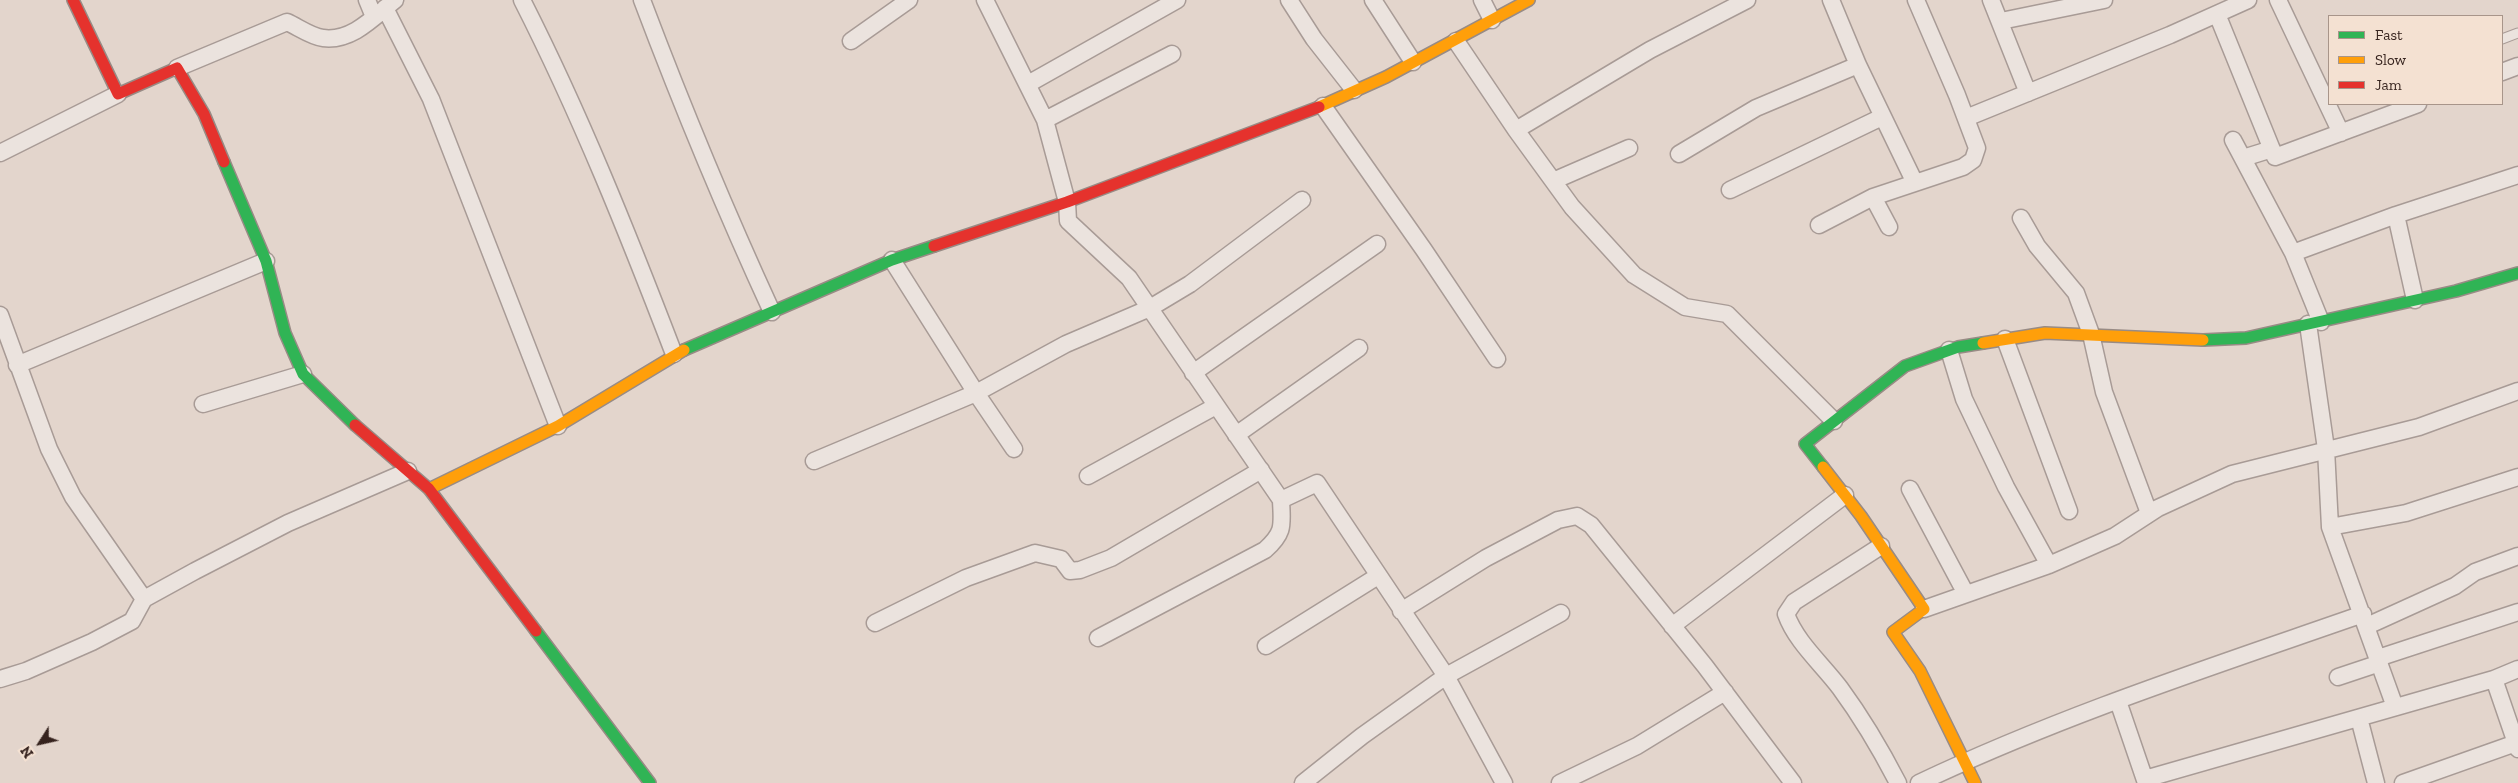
<!DOCTYPE html>
<html>
<head>
<meta charset="utf-8">
<style>
  body { margin:0 }
  #map { position:relative; width:2518px; height:783px; overflow:hidden; background:#e3d5cc; font-family:"Zilla Slab",serif }
  canvas { display:block }
  .legend { position:absolute; left:2328px; top:15px; width:175px; height:90px; box-sizing:border-box; background:#f4e1d2; border:1px solid #a8958a; margin:0; padding:6px 9px; list-style:none; font-size:15px; color:#36231e }
  .legend li { display:flex; align-items:center; gap:10px; height:25px }
  .legend b { width:25px; border:1px solid #a8958a }
  .north { position:absolute; left:15px; top:718px; width:50px; height:50px; -webkit-text-stroke:4px #f4e1d2; paint-order:stroke; rotate:235deg; font-size:14px; font-weight:700; line-height:20px; text-align:center; color:#36231e }
  .north::after { content:''; display:block; margin:auto; width:18px; height:22px; background:#36231e; clip-path:polygon(50% 0,100% 100%,50% 72%,0 100%) }
</style>
</head>
<body>
<div id="map">
<canvas width="2518" height="783"></canvas>
<ul class="legend">
<li><b style="height:6px;background:#30b455"></b>Fast</li>
<li><b style="height:6px;background:#ff9f0a"></b>Slow</li>
<li><b style="height:6px;background:#e5322d"></b>Jam</li>
</ul>
<div class="north">N</div>
</div>
<script>
const c = document.querySelector('canvas').getContext('2d');
c.lineJoin = 'round';
function strokePath(path, color, width, dash) { c.strokeStyle = color; c.lineWidth = width; c.lineCap = dash ? 'butt' : 'round'; c.setLineDash(dash || []); c.stroke(path); }
const lane = new Path2D(`
  M 2502,39 L 2518,33`);
const street = new Path2D(`
  M 367,0 L 374,17
  M 522,0 C 580,114 628,234 674,354
  M 642,0 C 682,106 725,210 772,312
  M 985,0 L 1045,120 L 1067,202 L 1068,221 L 1129,278 L 1281,500 L 1317,483 L 1446,676 L 1504,783
  M 1289,0 L 1314,39 L 1354,90
  M 1373,0 L 1413,62
  M 1482,0 L 1492,20
  M 1991,0 L 2028,93
  M 2278,0 L 2341,133
  M 385,8 L 431,99 L 558,426
  M 2217,14 L 2275,157 L 2418,104
  M 2001,21 L 2104,0
  M 851,41 L 909,0
  M 1456,41 L 1516,130 L 1572,207 L 1634,275 L 1685,307 L 1727,314 L 1834,421
  M 177,68 L 287,22 C 298,27 312,37 323,38 C 352,42 375,16 395,0
  M 2502,72 L 2518,66
  M 1028,84 L 1177,0
  M 1323,106 L 1424,250 L 1497,359
  M 1966,118 L 2170,35 L 2248,0
  M 1045,120 L 1172,54
  M 1516,130 L 1650,50 L 1747,0
  M 2233,140 L 2293,253 L 2321,322
  M 0,153 L 118,94
  M 1679,154 L 1756,108 L 1858,65
  M 2243,158 L 2272,149
  M 1553,181 L 1629,148
  M 1915,183 L 1963,167 L 1973,160 L 1977,148 L 1957,95 L 1916,0
  M 1730,190 L 1882,117
  M 1873,197 L 1889,227
  M 2396,215 L 2415,300
  M 2021,218 L 2037,246 L 2076,293 L 2091,334 L 2104,392 L 2149,513
  M 1819,225 L 1873,197 L 1915,183 L 1858,65 L 1831,0
  M 2293,253 L 2396,215 L 2518,175
  M 892,260 L 976,393 L 1014,449
  M 0,315 L 49,449 L 73,497 L 144,599
  M 2308,324 L 2326,449 L 2330,527 L 2395,707
  M 2005,339 L 2069,511
  M 1949,350 L 1964,399 L 2006,487 L 2049,565
  M 17,365 L 266,261
  M 1193,373 L 1377,244
  M 203,404 L 303,374
  M 1236,435 L 1359,348
  M 814,461 L 976,393 L 1066,344 L 1150,308 L 1190,284 L 1302,200
  M 1088,476 L 1216,406
  M 1910,489 L 1966,594
  M 2330,527 L 2406,513 L 2518,477
  M 1881,546 L 1794,602 L 1786,614 C 1796,642 1822,664 1840,688 C 1862,718 1881,750 1898,783
  M 1924,609 L 2049,565 L 2115,536 L 2158,508 L 2232,474 L 2419,427 L 2518,391
  M 1401,611 L 1486,558 L 1558,520 L 1577,516 L 1591,525 L 1705,666 L 1793,783
  M 875,623 L 966,578 L 1035,553 L 1061,559 L 1070,571 L 1080,570 L 1111,558 L 1261,470
  M 1672,626 L 1845,495
  M 2367,626 L 2455,586 L 2475,572 L 2518,556
  M 1098,638 L 1265,550 C 1285,532 1282,525 1281,500
  M 1266,646 L 1378,576
  M 2378,658 L 2518,612
  M 2338,677 L 2380,663
  M 0,679 L 26,671 L 92,642 L 132,621 L 144,599 L 195,571 L 288,523 L 408,471
  M 2494,679 L 2518,749
  M 2118,701 L 2146,783
  M 2359,718 L 2376,783
  M 2145,779 L 2494,679 L 2518,669
  M 1303,783 L 1362,736 L 1446,676 L 1561,613
  M 1560,783 L 1637,746 L 1725,692
  M 1919,783 C 2062,715 2214,666 2363,614
  M 2403,783 L 2516,743`);
const fast = new Path2D(`
  M 224,162 L 266,261 L 285,333 L 303,374 L 355,425
  M 2203,340 L 2246,338 L 2456,291 L 2518,273
  M 684,350 L 892,260 L 934,246
  M 1823,467 L 1805,444 L 1905,366 L 1958,347 L 1983,343
  M 536,631 L 650,783`);
const slow = new Path2D(`
  M 1319,107 L 1386,77 L 1529,0
  M 1983,343 L 2045,333 L 2203,340
  M 1823,467 L 1861,516 L 1924,609 L 1893,632 L 1920,671 L 1975,783
  M 429,489 L 558,426 L 684,350`);
const jam = new Path2D(`
  M 73,0 L 118,94 L 177,68 L 204,114 L 224,162
  M 934,246 L 1067,202 L 1319,107
  M 355,425 L 429,489 L 536,631`);
strokePath(lane, '#a89b96', 11);
strokePath(street, '#a89b96', 19);
strokePath(fast, '#988b85', 14);
strokePath(slow, '#988b85', 14);
strokePath(jam, '#988b85', 14);
strokePath(lane, '#ebe3de', 9);
strokePath(street, '#ebe3de', 16);
strokePath(fast, '#30b455', 11);
strokePath(slow, '#ff9f0a', 11);
strokePath(jam, '#e5322d', 11);
</script>
</body>
</html>
